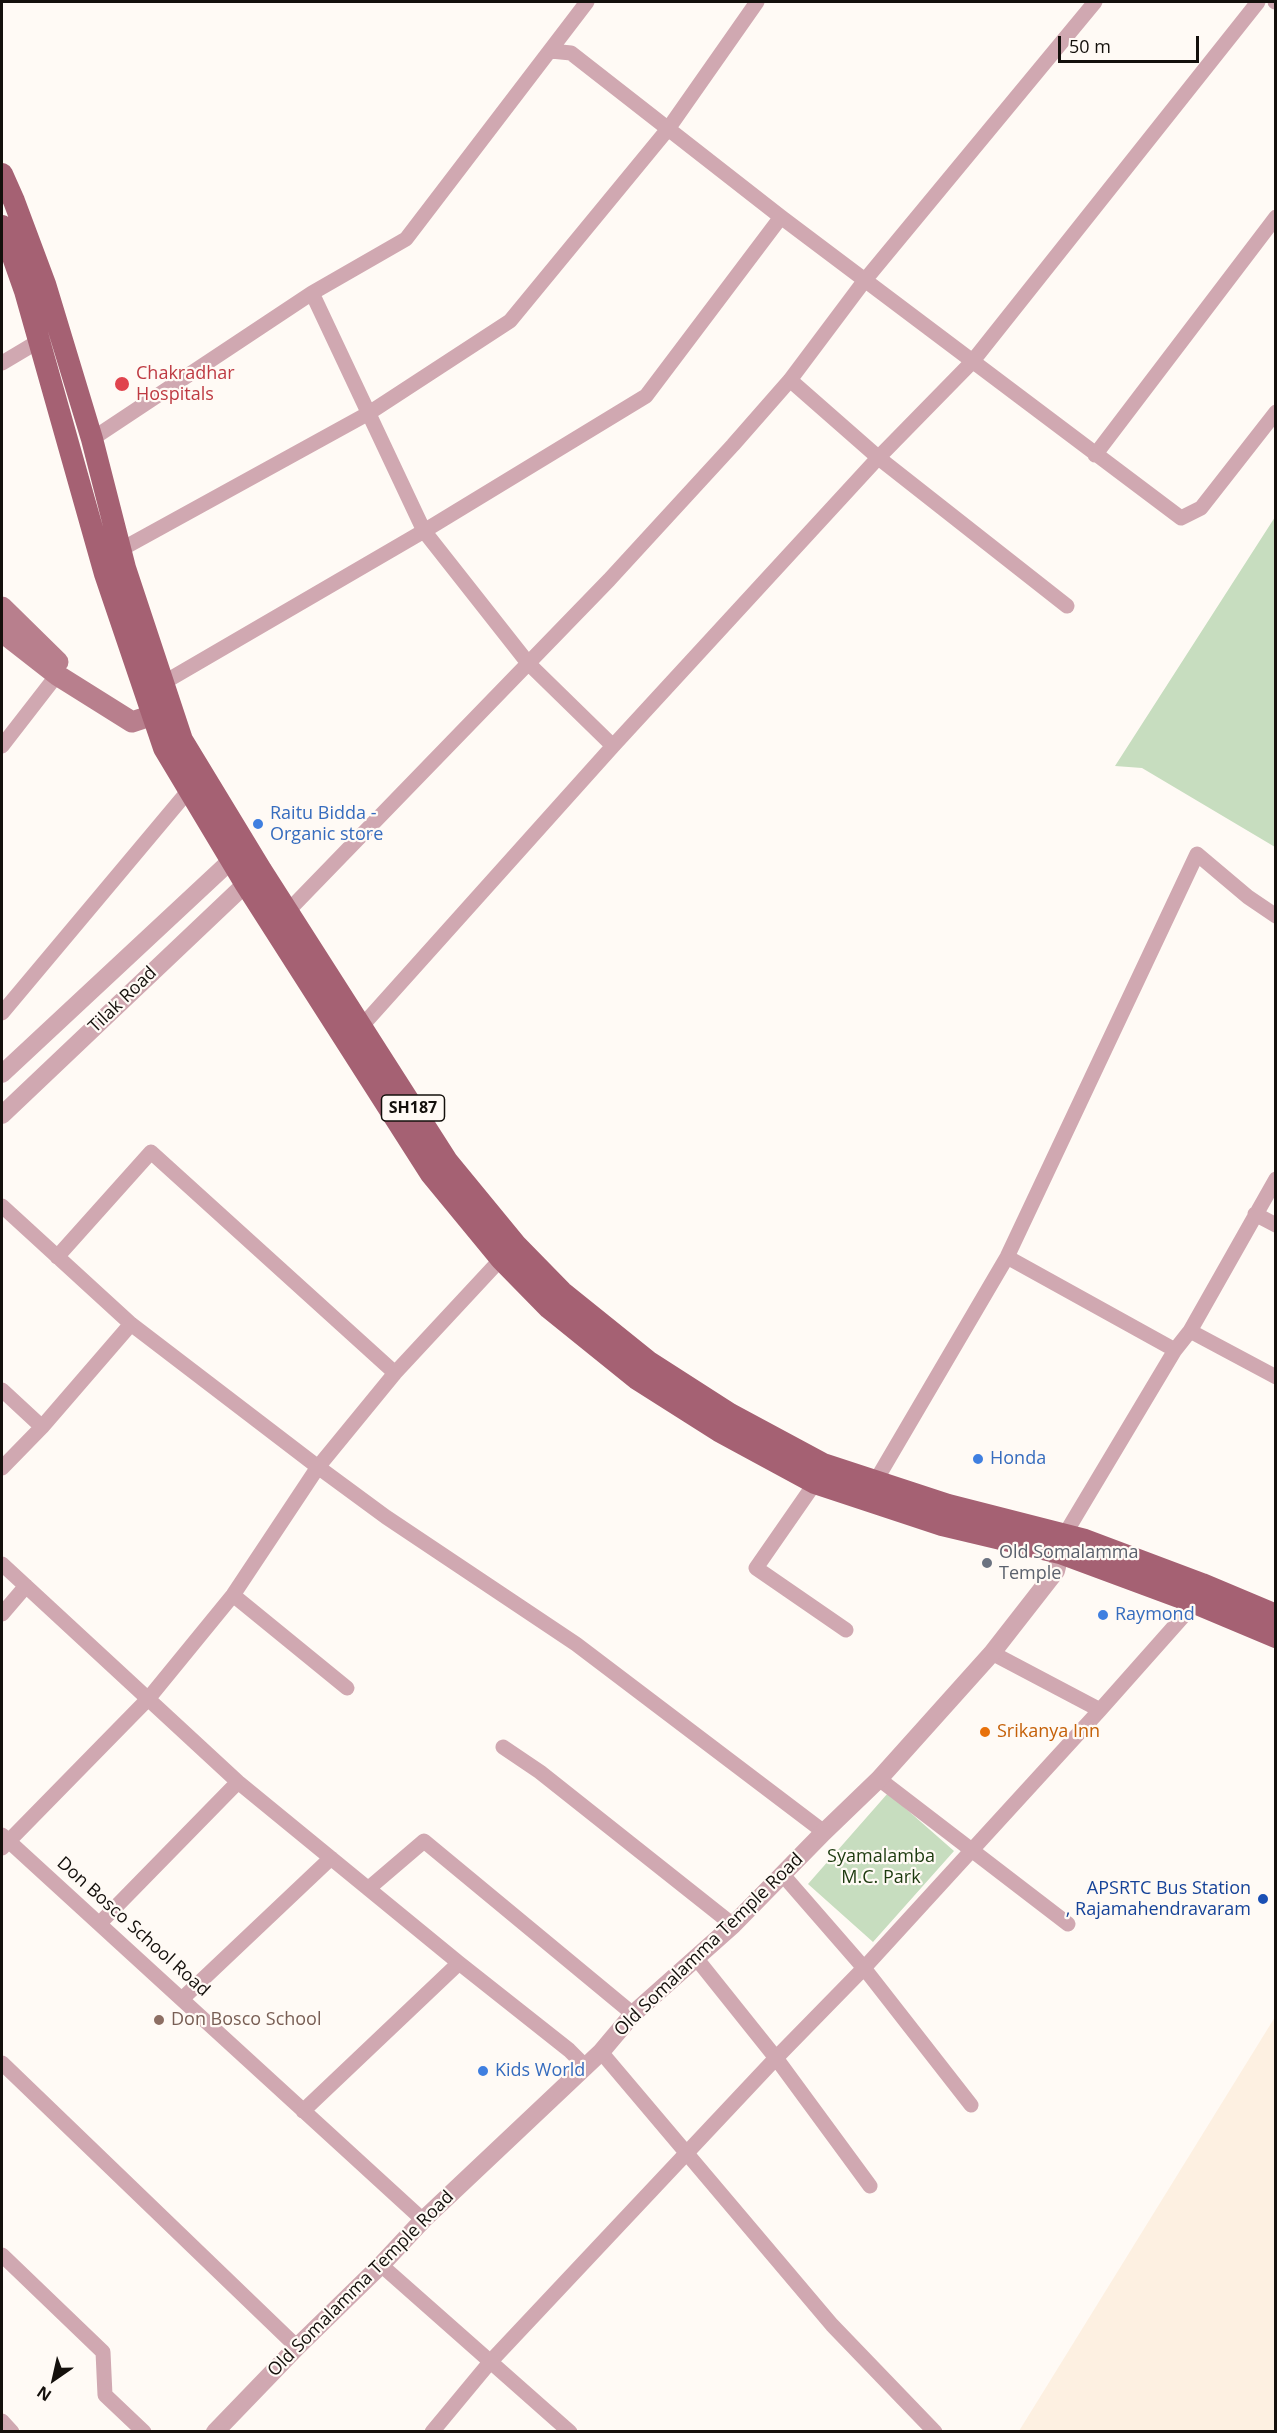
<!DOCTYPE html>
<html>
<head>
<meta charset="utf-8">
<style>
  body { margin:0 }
  #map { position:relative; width:1277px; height:2433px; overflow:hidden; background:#fffaf5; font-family:"Open Sans",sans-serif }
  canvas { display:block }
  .frame { position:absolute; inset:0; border:3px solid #14100c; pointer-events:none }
  .north { position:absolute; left:24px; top:2349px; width:60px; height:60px; -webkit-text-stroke:4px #fffaf5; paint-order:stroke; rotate:214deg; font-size:16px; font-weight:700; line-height:24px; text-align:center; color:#14100c }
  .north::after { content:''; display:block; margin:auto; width:21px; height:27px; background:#14100c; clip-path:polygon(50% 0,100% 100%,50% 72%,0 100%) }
  .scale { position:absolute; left:1058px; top:36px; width:141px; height:27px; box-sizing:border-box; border:3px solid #14100c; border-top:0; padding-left:8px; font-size:18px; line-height:21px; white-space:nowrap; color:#14100c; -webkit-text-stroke:4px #fffaf5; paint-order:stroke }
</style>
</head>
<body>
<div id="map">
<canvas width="1277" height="2433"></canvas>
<div class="frame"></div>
<div class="north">N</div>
<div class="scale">50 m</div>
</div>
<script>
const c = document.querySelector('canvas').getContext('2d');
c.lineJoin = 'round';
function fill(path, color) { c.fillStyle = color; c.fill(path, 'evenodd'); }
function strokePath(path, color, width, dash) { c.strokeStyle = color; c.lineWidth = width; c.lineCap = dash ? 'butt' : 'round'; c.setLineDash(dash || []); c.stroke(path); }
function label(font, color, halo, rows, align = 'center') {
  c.font = font + ' "Open Sans",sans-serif'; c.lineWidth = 4.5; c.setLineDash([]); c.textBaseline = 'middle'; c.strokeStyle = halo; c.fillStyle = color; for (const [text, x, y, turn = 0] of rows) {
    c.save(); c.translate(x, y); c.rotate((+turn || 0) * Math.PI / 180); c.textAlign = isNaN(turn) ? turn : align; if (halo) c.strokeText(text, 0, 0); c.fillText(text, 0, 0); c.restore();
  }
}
const built = new Path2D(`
  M 1275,2017 L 1275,2431 L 1019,2431 Z`);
const green = new Path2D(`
  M 1275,517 L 1275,847 L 1142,768 L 1115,766 Z
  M 888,1793 L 954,1851 L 873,1942 L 808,1884 Z`);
const minor = new Path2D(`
  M 1275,2 L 1276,2
  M 551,51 L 571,53 L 781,217 L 1181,518 L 1201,508 L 1276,412
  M 312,293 L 406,239 L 587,2
  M 2,363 L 39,341
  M 790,380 L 880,459 L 1067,606
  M 92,439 L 312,293 L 424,531 L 528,663 L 613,746
  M 1095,455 L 1276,217
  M 120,550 L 369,413 L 510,321 L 668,129 L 757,2
  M 163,683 L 424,531 L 646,396 L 781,217
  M 2,746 L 57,675
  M 288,911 L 609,580 L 733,445 L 790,380 L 865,280 L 1095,2
  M 2,1013 L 189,790
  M 361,1027 L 613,746 L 877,459 L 972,362 L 1258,2
  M 2,1206 L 131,1324 L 318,1467 L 386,1517 L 576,1644 L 824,1832
  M 1255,1214 L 1276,1225
  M 57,1257 L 151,1152 L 395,1373
  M 1007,1257 L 1175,1350
  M 1190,1331 L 1276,1377
  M 2,1390 L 42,1427
  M 2,1468 L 42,1427 L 131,1324
  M 875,1482 L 1007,1257 L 1197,854 L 1248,897 L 1276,916
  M 815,1483 L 756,1568 L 846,1630
  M 1065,1534 L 1175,1350 L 1190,1331 L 1276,1179
  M 2,1564 L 238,1782 L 459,1963 L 569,2050 L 586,2067
  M 233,1595 L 347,1688
  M 2,1614 L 26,1586
  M 992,1653 L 1100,1710
  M 503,1747 L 540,1772 L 733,1925
  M 879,1779 L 1068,1924
  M 2,1835 L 423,2220
  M 2,1848 L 148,1699 L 233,1595 L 318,1467 L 395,1373 L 501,1259
  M 783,1875 L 864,1968 L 971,2105
  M 369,1888 L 424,1841 L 633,2014
  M 100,1923 L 238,1782
  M 696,1958 L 776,2058 L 870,2186
  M 183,1998 L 331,1858
  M 601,2052 L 832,2325 L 935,2432
  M 2,2063 L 297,2347
  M 303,2111 L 459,1963
  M 2,2255 L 103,2352 L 105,2395 L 144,2432
  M 381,2265 L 570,2432
  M 2,2421 L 12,2432
  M 432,2432 L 491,2361 L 776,2058 L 864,1968 L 1100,1710 L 1195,1603`);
const tertiary = new Path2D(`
  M 2,1074 L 239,853
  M 2,1115 L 255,875
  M 215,2432 L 297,2347 L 381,2265 L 423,2220 L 601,2052 L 633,2014 L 733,1925 L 824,1832 L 879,1779 L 992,1653 L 1056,1571 L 1063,1542`);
const secondary = new Path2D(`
  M 2,607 L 58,662
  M 2,632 L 57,675 L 132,722 L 168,710`);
const primary = new Path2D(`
  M 2,174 L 14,201 L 45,284 L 92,439 L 125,568 L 182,740 L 261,870 L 447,1161 L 516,1245 L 562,1292 L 649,1362 L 730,1414 L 823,1464 L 948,1505 L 1085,1540 L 1202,1584 L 1276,1615
  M 2,226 L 25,291 L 105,574 L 164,748 L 245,883 L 431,1174 L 501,1259 L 549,1308 L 637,1379 L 719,1431 L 815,1483 L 942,1525 L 1060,1553 L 1195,1603 L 1276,1637`);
const markers = [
  [122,384,8,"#e0444e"],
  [258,824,6,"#3f7fe0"],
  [978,1459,6,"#3f7fe0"],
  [987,1563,6,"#6b7280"],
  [1103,1615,6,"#3f7fe0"],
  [985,1732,6,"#e8710a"],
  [1263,1899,6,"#1a4fb4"],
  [159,2020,6,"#8d6e63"],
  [483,2071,6,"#3f7fe0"]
];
const shields = [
  [413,1108,63]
];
const shieldNames = [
  ["SH187",413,1108]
];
const healthNames = [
  ["Chakradhar",136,374],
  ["Hospitals",136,395]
];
const shopNames = [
  ["Raitu Bidda -",270,814],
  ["Organic store",270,835],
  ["Honda",990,1459],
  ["Raymond",1115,1615],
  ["Kids World",495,2071]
];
const streetNames = [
  ["Tilak Road",123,1000,-44],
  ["Don Bosco School Road",133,1927,42],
  ["Old Somalamma Temple Road",709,1945,-44],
  ["Old Somalamma Temple Road",361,2284,-45]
];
const worshipNames = [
  ["Old Somalamma",999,1553],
  ["Temple",999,1574]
];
const foodNames = [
  ["Srikanya Inn",997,1732]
];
const parkNames = [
  ["Syamalamba",881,1857],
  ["M.C. Park",881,1878]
];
const transitNames = [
  ["APSRTC Bus Station",1251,1889],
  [", Rajamahendravaram",1251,1910]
];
const educationNames = [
  ["Don Bosco School",171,2020]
];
fill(built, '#fdf0e1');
fill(green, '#c7ddbf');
strokePath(minor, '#d0a8b1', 15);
strokePath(tertiary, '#d0a8b1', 18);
strokePath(secondary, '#b87f8d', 21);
strokePath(primary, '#a56173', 22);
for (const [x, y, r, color] of markers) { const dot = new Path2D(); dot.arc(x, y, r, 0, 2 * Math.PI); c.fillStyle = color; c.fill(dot); strokePath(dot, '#fffaf5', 2); }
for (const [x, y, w] of shields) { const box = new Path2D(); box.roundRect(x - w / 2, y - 13, w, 26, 4.5); c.fillStyle = '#fffaf5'; c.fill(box); strokePath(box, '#14100c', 1.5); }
label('bold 16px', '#14100c', null, shieldNames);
label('18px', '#be3a42', '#fffaf5', healthNames, 'left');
label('18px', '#366cbe', '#fffaf5', shopNames, 'left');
label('18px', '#14100c', '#fffaf5', streetNames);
label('18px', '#5b616d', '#fffaf5', worshipNames, 'left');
label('18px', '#c56008', '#fffaf5', foodNames, 'left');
label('18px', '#1c3a0e', '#fffaf5', parkNames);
label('18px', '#164399', '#fffaf5', transitNames, 'right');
label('18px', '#785e54', '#fffaf5', educationNames, 'left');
</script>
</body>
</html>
